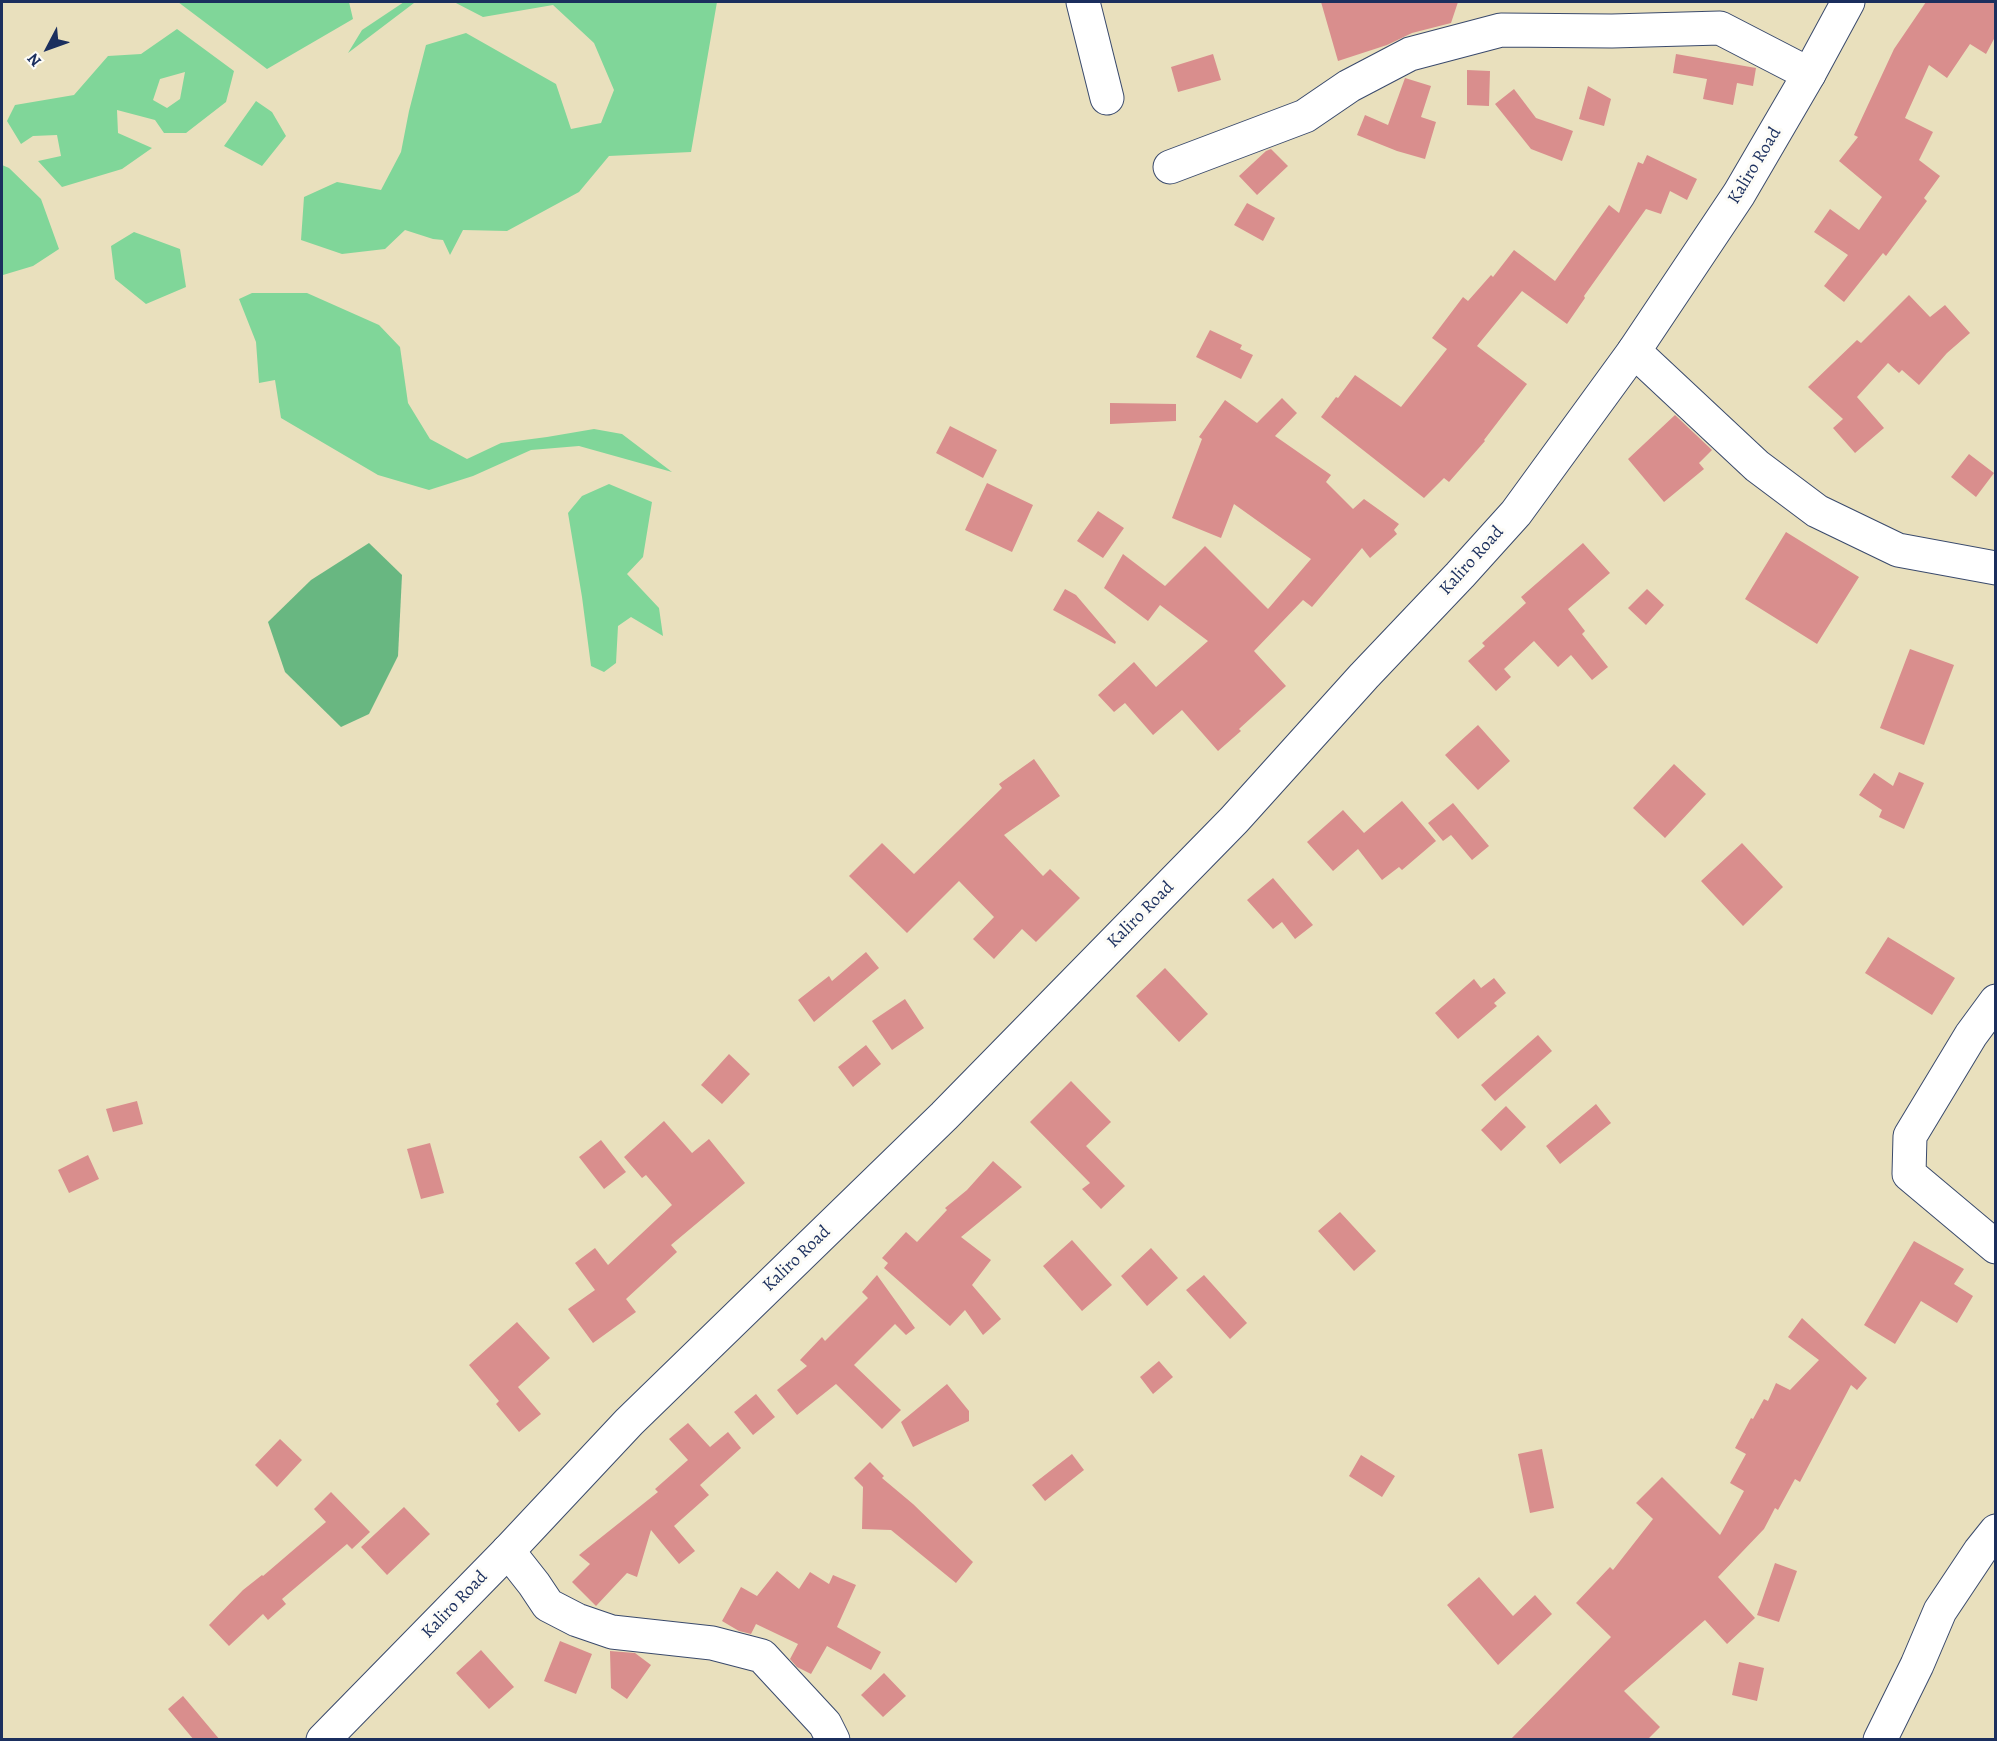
<!DOCTYPE html>
<html>
<head>
<meta charset="utf-8">
<style>
  body { margin:0 }
  #map { position:relative; width:1997px; height:1741px; overflow:hidden; background:#e9e0bd; font-family:Alegreya,serif }
  canvas { display:block }
  .frame { position:absolute; inset:0; border:3px solid #1b2f5e; pointer-events:none }
  .north { position:absolute; left:18px; top:18px; width:60px; height:60px; -webkit-text-stroke:4px #fdfcf7; paint-order:stroke; rotate:229deg; font-size:16px; font-weight:700; line-height:24px; text-align:center; color:#1b2f5e }
  .north::after { content:''; display:block; margin:auto; width:21px; height:27px; background:#1b2f5e; clip-path:polygon(50% 0,100% 100%,50% 72%,0 100%) }
</style>
</head>
<body>
<div id="map">
<canvas width="1997" height="1741"></canvas>
<div class="frame"></div>
<div class="north">N</div>
</div>
<script>
const c = document.querySelector('canvas').getContext('2d');
c.lineJoin = 'round';
function fill(path, color) { c.fillStyle = color; c.fill(path, 'evenodd'); }
function strokePath(path, color, width, dash) { c.strokeStyle = color; c.lineWidth = width; c.lineCap = dash ? 'butt' : 'round'; c.setLineDash(dash || []); c.stroke(path); }
function label(font, color, halo, rows, align = 'center') {
  c.font = font + ' Alegreya,serif'; c.lineWidth = 6; c.setLineDash([]); c.textBaseline = 'middle'; c.strokeStyle = halo; c.fillStyle = color; for (const [text, x, y, turn = 0] of rows) {
    c.save(); c.translate(x, y); c.rotate((+turn || 0) * Math.PI / 180); c.textAlign = isNaN(turn) ? turn : align; if (halo) c.strokeText(text, 0, 0); c.fillText(text, 0, 0); c.restore();
  }
}
const green = new Path2D(`
  M 178,2 L 349,2 L 353,19 L 267,69 Z
  M 404,2 L 419,2 L 414,3 L 348,53 L 362,30 Z
  M 454,2 L 717,2 L 691,152 L 609,156 L 579,192 L 507,231 L 463,230 L 450,255 L 443,240 L 433,239 L 405,230 L 385,249 L 342,254 L 301,240 L 304,197 L 337,182 L 381,190 L 401,152 L 409,111 L 426,45 L 466,33 L 556,84 L 571,129 L 601,123 L 614,90 L 594,43 L 553,5 L 483,17 Z
  M 177,29 L 234,71 L 226,102 L 186,133 L 164,133 L 155,120 L 117,110 L 118,133 L 152,148 L 122,169 L 62,187 L 38,161 L 61,156 L 57,135 L 33,136 L 21,144 L 7,121 L 15,105 L 74,95 L 108,56 L 141,54 ZM 185,72 L 180,99 L 167,108 L 153,100 L 160,79 Z
  M 256,101 L 272,112 L 286,136 L 262,166 L 224,146 Z
  M 2,165 L 9,168 L 41,199 L 59,249 L 33,266 L 3,275 L 2,274 Z
  M 134,232 L 180,249 L 186,287 L 146,304 L 115,279 L 111,246 Z
  M 252,293 L 307,293 L 379,325 L 400,347 L 408,403 L 430,439 L 467,459 L 501,443 L 547,437 L 594,429 L 622,434 L 672,472 L 579,446 L 531,450 L 473,476 L 429,490 L 378,475 L 281,418 L 275,380 L 259,383 L 256,342 L 239,299 Z
  M 609,484 L 652,502 L 643,557 L 627,574 L 659,608 L 663,636 L 631,617 L 618,626 L 616,663 L 604,672 L 591,666 L 582,597 L 568,513 L 582,496 Z`);
const forest = new Path2D(`
  M 369,543 L 402,575 L 398,656 L 369,714 L 341,727 L 285,672 L 268,622 L 311,580 Z`);
const building = new Path2D(`
  M 1321,2 L 1458,2 L 1451,23 L 1412,33 L 1387,45 L 1338,61 Z
  M 1926,2 L 1995,2 L 1995,37 L 1986,54 L 1970,44 L 1947,78 L 1929,65 L 1905,118 L 1933,132 L 1919,160 L 1940,176 L 1924,198 L 1927,201 L 1886,256 L 1883,253 L 1844,302 L 1824,286 L 1848,255 L 1814,232 L 1830,209 L 1859,230 L 1882,197 L 1839,161 L 1858,137 L 1854,135 L 1894,49 Z
  M 1213,54 L 1221,80 L 1178,92 L 1171,67 Z
  M 1676,54 L 1756,68 L 1753,86 L 1737,83 L 1733,105 L 1703,99 L 1707,79 L 1673,73 Z
  M 1467,70 L 1490,71 L 1489,106 L 1467,105 Z
  M 1405,78 L 1431,86 L 1421,117 L 1436,122 L 1425,159 L 1397,151 L 1357,135 L 1365,115 L 1388,125 Z
  M 1588,86 L 1611,99 L 1604,126 L 1579,119 Z
  M 1514,89 L 1536,118 L 1573,131 L 1562,161 L 1531,149 L 1495,104 Z
  M 1271,149 L 1288,166 L 1257,195 L 1239,176 L 1266,151 Z
  M 1647,155 L 1697,179 L 1687,200 L 1670,191 L 1661,214 L 1646,209 L 1584,296 L 1585,298 L 1567,324 L 1522,291 L 1477,346 L 1527,384 L 1484,440 L 1485,441 L 1449,482 L 1444,478 L 1424,498 L 1321,417 L 1336,397 L 1338,398 L 1355,375 L 1401,407 L 1447,349 L 1432,338 L 1463,297 L 1468,301 L 1491,275 L 1493,277 L 1514,250 L 1555,281 L 1609,205 L 1619,213 L 1638,162 L 1643,164 Z
  M 1247,203 L 1275,218 L 1263,241 L 1234,225 Z
  M 1909,295 L 1930,317 L 1945,305 L 1970,333 L 1947,353 L 1919,385 L 1902,370 L 1899,373 L 1888,363 L 1857,397 L 1884,428 L 1855,453 L 1833,428 L 1843,419 L 1808,387 L 1857,340 L 1861,343 Z
  M 1210,330 L 1242,345 L 1240,349 L 1253,355 L 1241,379 L 1196,357 Z
  M 1282,398 L 1297,413 L 1275,436 L 1331,475 L 1326,482 L 1353,509 L 1364,499 L 1399,524 L 1394,530 L 1397,534 L 1370,558 L 1362,548 L 1312,607 L 1303,600 L 1254,651 L 1286,686 L 1239,729 L 1241,731 L 1218,751 L 1182,710 L 1153,735 L 1125,703 L 1114,712 L 1098,695 L 1134,662 L 1156,687 L 1208,641 L 1160,605 L 1148,621 L 1104,588 L 1123,554 L 1165,586 L 1205,546 L 1268,609 L 1311,559 L 1234,504 L 1221,538 L 1172,518 L 1202,439 L 1199,437 L 1225,400 L 1257,423 Z
  M 1110,403 L 1176,404 L 1176,421 L 1110,424 Z
  M 1675,415 L 1712,450 L 1699,463 L 1704,469 L 1664,502 L 1628,459 Z
  M 950,426 L 997,450 L 983,478 L 936,453 Z
  M 1969,454 L 1994,473 L 1976,497 L 1951,477 Z
  M 987,483 L 1033,505 L 1012,552 L 965,530 Z
  M 1098,511 L 1124,528 L 1103,558 L 1077,541 Z
  M 1786,532 L 1859,577 L 1817,644 L 1745,599 Z
  M 1583,543 L 1610,573 L 1568,609 L 1585,631 L 1582,634 L 1608,667 L 1592,680 L 1571,655 L 1558,667 L 1534,641 L 1504,669 L 1511,677 L 1496,691 L 1468,661 L 1485,646 L 1482,643 L 1526,603 L 1521,597 Z
  M 1065,589 L 1076,595 L 1116,642 L 1115,644 L 1053,610 Z
  M 1647,589 L 1664,605 L 1646,625 L 1628,608 Z
  M 1910,649 L 1954,665 L 1924,745 L 1880,728 Z
  M 1478,725 L 1510,761 L 1478,790 L 1445,755 Z
  M 1034,759 L 1060,796 L 1004,835 L 1043,876 L 1050,869 L 1080,898 L 1036,942 L 1022,929 L 994,959 L 973,939 L 994,917 L 959,881 L 907,933 L 849,876 L 882,843 L 914,874 L 1002,788 L 999,784 Z
  M 1674,764 L 1706,794 L 1665,838 L 1633,808 Z
  M 1899,772 L 1924,783 L 1904,829 L 1879,817 L 1882,810 L 1859,795 L 1874,773 L 1893,786 Z
  M 1402,801 L 1436,841 L 1402,870 L 1399,867 L 1382,880 L 1358,849 L 1333,871 L 1307,842 L 1343,810 L 1364,833 Z
  M 1453,803 L 1489,846 L 1472,860 L 1451,835 L 1443,841 L 1428,823 Z
  M 1742,843 L 1783,887 L 1743,926 L 1701,881 Z
  M 1273,878 L 1313,925 L 1295,939 L 1282,922 L 1273,929 L 1247,900 Z
  M 1888,937 L 1955,978 L 1932,1015 L 1865,973 Z
  M 866,952 L 879,968 L 814,1022 L 798,1000 L 829,976 L 832,981 Z
  M 1165,968 L 1208,1014 L 1179,1042 L 1136,996 Z
  M 1494,978 L 1506,993 L 1494,1003 L 1497,1006 L 1458,1039 L 1435,1013 L 1474,979 L 1481,988 Z
  M 905,999 L 924,1028 L 892,1050 L 872,1021 Z
  M 1538,1035 L 1552,1051 L 1495,1101 L 1481,1085 Z
  M 866,1045 L 881,1064 L 853,1087 L 838,1067 Z
  M 729,1054 L 750,1074 L 722,1104 L 701,1085 Z
  M 1071,1081 L 1111,1122 L 1086,1146 L 1125,1186 L 1101,1209 L 1082,1189 L 1090,1183 L 1030,1122 Z
  M 137,1101 L 143,1124 L 113,1132 L 106,1109 Z
  M 1596,1104 L 1611,1123 L 1560,1164 L 1546,1146 Z
  M 1506,1106 L 1526,1127 L 1501,1151 L 1481,1130 Z
  M 664,1121 L 692,1153 L 709,1139 L 745,1183 L 671,1245 L 677,1252 L 626,1299 L 636,1312 L 593,1343 L 568,1309 L 595,1290 L 575,1263 L 595,1248 L 608,1265 L 672,1205 L 646,1175 L 642,1178 L 624,1157 Z
  M 601,1140 L 626,1172 L 604,1189 L 579,1157 Z
  M 430,1143 L 444,1193 L 421,1199 L 407,1149 Z
  M 88,1155 L 99,1179 L 69,1193 L 58,1170 Z
  M 993,1161 L 1022,1187 L 961,1237 L 991,1260 L 972,1285 L 1001,1319 L 983,1335 L 965,1310 L 950,1326 L 884,1268 L 888,1263 L 882,1258 L 906,1232 L 917,1242 L 947,1210 L 945,1208 L 967,1190 Z
  M 1340,1212 L 1376,1251 L 1354,1271 L 1318,1231 Z
  M 1072,1240 L 1112,1285 L 1082,1311 L 1043,1266 Z
  M 1914,1241 L 1964,1269 L 1954,1284 L 1973,1296 L 1957,1323 L 1921,1301 L 1895,1344 L 1864,1325 Z
  M 1151,1248 L 1178,1278 L 1147,1306 L 1121,1276 Z
  M 877,1275 L 915,1328 L 906,1335 L 895,1324 L 854,1365 L 901,1410 L 882,1429 L 836,1384 L 797,1415 L 777,1390 L 807,1366 L 800,1360 L 822,1337 L 825,1341 L 868,1298 L 862,1292 Z
  M 1204,1275 L 1247,1323 L 1230,1339 L 1186,1290 Z
  M 1802,1318 L 1867,1378 L 1857,1390 L 1851,1385 L 1800,1482 L 1795,1479 L 1778,1510 L 1775,1508 L 1764,1529 L 1718,1577 L 1755,1618 L 1727,1644 L 1705,1620 L 1624,1691 L 1660,1727 L 1647,1740 L 1510,1740 L 1611,1637 L 1576,1603 L 1610,1567 L 1613,1570 L 1653,1519 L 1636,1503 L 1662,1477 L 1720,1535 L 1744,1491 L 1730,1483 L 1746,1454 L 1735,1448 L 1751,1418 L 1753,1419 L 1764,1399 L 1768,1401 L 1776,1383 L 1790,1390 L 1819,1360 L 1788,1337 Z
  M 517,1322 L 550,1358 L 518,1387 L 541,1414 L 519,1432 L 496,1404 L 499,1401 L 469,1365 Z
  M 1159,1361 L 1173,1377 L 1153,1394 L 1140,1377 Z
  M 947,1384 L 969,1411 L 969,1421 L 913,1447 L 901,1422 Z
  M 756,1394 L 775,1417 L 753,1435 L 734,1412 Z
  M 688,1423 L 710,1447 L 728,1432 L 741,1448 L 700,1485 L 709,1495 L 674,1526 L 695,1551 L 679,1564 L 651,1530 L 637,1577 L 627,1573 L 596,1606 L 572,1582 L 590,1564 L 579,1555 L 658,1492 L 655,1489 L 688,1460 L 669,1439 Z
  M 280,1439 L 302,1460 L 277,1487 L 255,1465 Z
  M 1542,1449 L 1554,1508 L 1530,1513 L 1518,1454 Z
  M 1072,1454 L 1084,1470 L 1045,1501 L 1032,1485 Z
  M 1361,1455 L 1395,1476 L 1382,1497 L 1349,1476 Z
  M 870,1462 L 884,1476 L 882,1478 L 913,1504 L 973,1562 L 956,1583 L 891,1530 L 862,1529 L 863,1487 L 854,1478 Z
  M 331,1492 L 370,1532 L 352,1549 L 347,1544 L 282,1599 L 286,1604 L 268,1620 L 263,1614 L 229,1646 L 209,1625 L 243,1590 L 262,1575 L 263,1576 L 326,1522 L 314,1509 Z
  M 404,1507 L 430,1534 L 387,1575 L 361,1547 Z
  M 1775,1563 L 1797,1571 L 1779,1622 L 1757,1615 Z
  M 777,1571 L 799,1589 L 810,1572 L 829,1584 L 833,1575 L 856,1585 L 837,1627 L 881,1652 L 871,1670 L 827,1646 L 811,1674 L 797,1667 L 790,1659 L 798,1644 L 756,1624 L 751,1634 L 739,1631 L 722,1621 L 741,1587 L 757,1596 Z
  M 1479,1577 L 1513,1616 L 1535,1595 L 1552,1614 L 1498,1665 L 1447,1605 Z
  M 560,1641 L 592,1654 L 576,1694 L 544,1681 Z
  M 481,1650 L 514,1687 L 489,1709 L 456,1673 Z
  M 610,1651 L 635,1653 L 651,1665 L 627,1699 L 611,1688 Z
  M 1739,1662 L 1764,1668 L 1757,1701 L 1732,1695 Z
  M 884,1673 L 906,1696 L 883,1717 L 861,1695 Z
  M 183,1696 L 220,1740 L 194,1740 L 168,1709 Z`);
const minor = new Path2D(`
  M 1083,2 L 1107,98
  M 1170,167 L 1305,116 L 1349,86 L 1410,54 L 1501,30 L 1612,31 L 1720,28 L 1809,74
  M 1634,351 L 1757,466 L 1817,511 L 1898,550 L 1996,568
  M 1996,1001 L 1971,1035 L 1910,1136 L 1909,1174 L 1996,1247
  M 508,1551 L 534,1584 L 548,1605 L 577,1620 L 612,1632 L 712,1643 L 762,1656 L 825,1724 L 833,1740
  M 1880,1740 L 1917,1665 L 1940,1611 L 1980,1551 L 1996,1531`);
const major = new Path2D(`
  M 323,1740 L 508,1551 L 629,1422 L 944,1116 L 1234,820 L 1364,676 L 1460,575 L 1516,513 L 1634,351 L 1739,194 L 1809,74 L 1848,2`);
const streetNames = [
  ["Kaliro Road",1755,166,-59],
  ["Kaliro Road",1472,561,-48],
  ["Kaliro Road",1141,915,-45],
  ["Kaliro Road",797,1259,-44],
  ["Kaliro Road",455,1605,-46]
];
fill(green, '#80d699');
fill(forest, '#68b781');
fill(building, '#d98e8d');
strokePath(minor, '#3a4a6c', 35);
strokePath(major, '#3a4a6c', 35);
strokePath(minor, '#fff', 33);
strokePath(major, '#fff', 33);
label('18px', '#1b2f5e', '#fdfcf7', streetNames);
</script>
</body>
</html>
